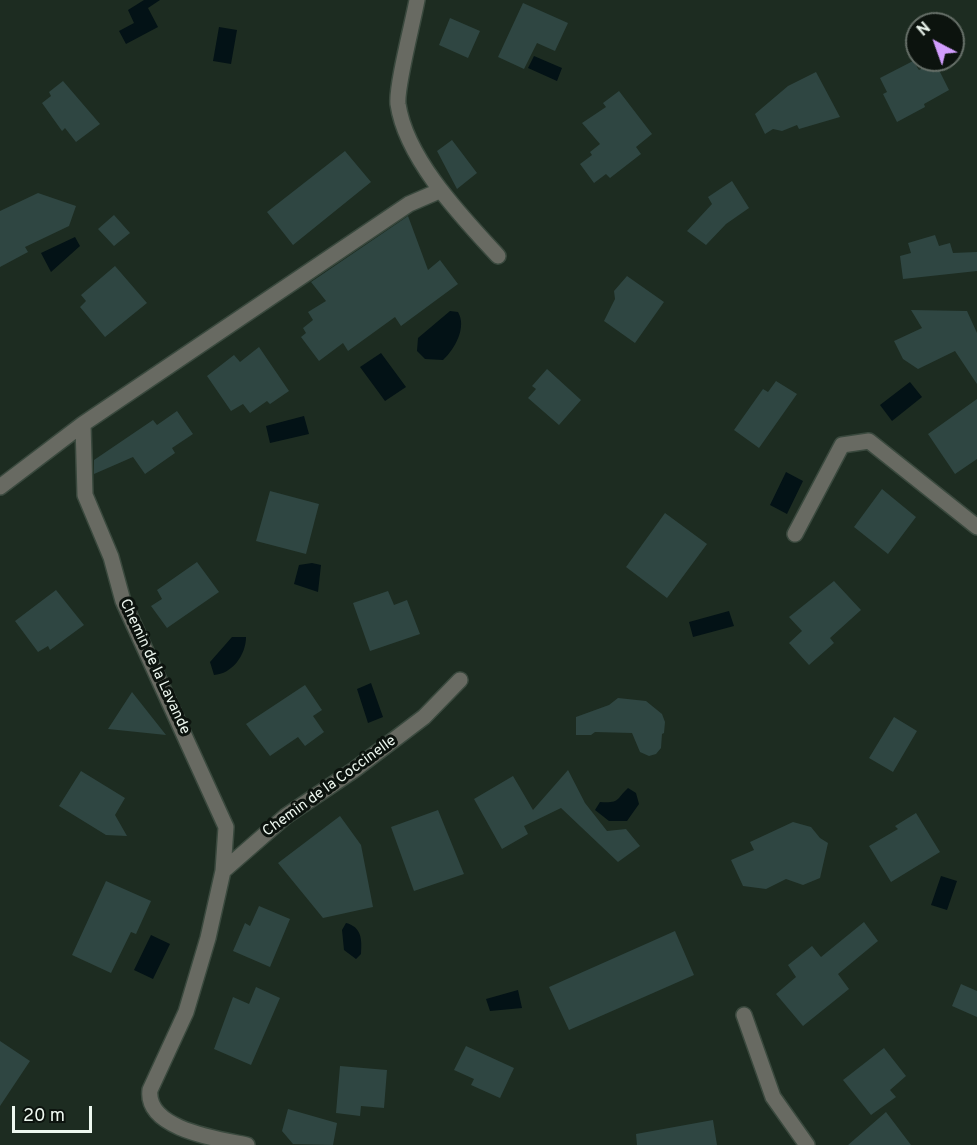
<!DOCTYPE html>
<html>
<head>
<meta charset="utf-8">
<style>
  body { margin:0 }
  #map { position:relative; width:977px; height:1145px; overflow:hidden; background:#1d2c21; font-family:Overpass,sans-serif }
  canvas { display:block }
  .north { position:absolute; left:905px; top:12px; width:60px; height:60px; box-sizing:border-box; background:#0c130e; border:2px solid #666f68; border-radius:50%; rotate:319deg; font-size:16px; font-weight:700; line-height:24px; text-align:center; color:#eef8f0 }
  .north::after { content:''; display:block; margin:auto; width:21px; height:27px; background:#d29dfd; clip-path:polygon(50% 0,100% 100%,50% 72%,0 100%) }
  .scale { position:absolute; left:12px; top:1106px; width:80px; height:27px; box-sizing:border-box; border:3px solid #eef8f0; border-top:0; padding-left:8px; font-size:18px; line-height:21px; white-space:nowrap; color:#eef8f0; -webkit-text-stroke:4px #0c130e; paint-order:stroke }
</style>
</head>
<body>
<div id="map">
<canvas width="977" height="1145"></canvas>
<div class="north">N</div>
<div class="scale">20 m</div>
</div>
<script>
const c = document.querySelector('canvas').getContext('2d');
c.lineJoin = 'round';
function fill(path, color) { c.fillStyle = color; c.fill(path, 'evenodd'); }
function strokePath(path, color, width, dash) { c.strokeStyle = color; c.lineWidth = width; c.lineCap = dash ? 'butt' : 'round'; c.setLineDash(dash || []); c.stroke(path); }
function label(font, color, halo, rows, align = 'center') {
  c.font = font + ' Overpass,sans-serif'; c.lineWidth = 6; c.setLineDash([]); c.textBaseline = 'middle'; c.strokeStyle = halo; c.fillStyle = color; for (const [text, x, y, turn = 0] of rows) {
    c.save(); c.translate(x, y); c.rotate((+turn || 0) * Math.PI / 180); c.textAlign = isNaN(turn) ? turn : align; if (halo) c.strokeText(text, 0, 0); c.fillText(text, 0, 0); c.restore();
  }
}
const water = new Path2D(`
  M 144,0 L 160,0 L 148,8 L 158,27 L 126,44 L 119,31 L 134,23 L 128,10 Z
  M 219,27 L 237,30 L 231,64 L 213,61 Z
  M 534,56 L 562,68 L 557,81 L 528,68 Z
  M 75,237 L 80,246 L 51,272 L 41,253 Z
  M 450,311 L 458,312 C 467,327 455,349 443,360 L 425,359 L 417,351 L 418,338 Z
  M 381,353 L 406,387 L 385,401 L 360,367 Z
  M 910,382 L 922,397 L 892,421 L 880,405 Z
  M 304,416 L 309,434 L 270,443 L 266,426 Z
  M 786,472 L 803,481 L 787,514 L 770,505 Z
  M 312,563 L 321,565 L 318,592 L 294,584 L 299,565 Z
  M 729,611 L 734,626 L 693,637 L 689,622 Z
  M 232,637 L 246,637 C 246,655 232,674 214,675 L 210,662 Z
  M 371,683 L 383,717 L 368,723 L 357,689 Z
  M 628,788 L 636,793 L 639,804 L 627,821 L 609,821 L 595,810 L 600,802 C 621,803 615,800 628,788 Z
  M 941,876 L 957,881 L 947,910 L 931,905 Z
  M 346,923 C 362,927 362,940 361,954 L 356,959 L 344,950 L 342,930 Z
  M 151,935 L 170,944 L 153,979 L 134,970 Z
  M 518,990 L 522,1008 L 490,1011 L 486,999 Z`);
const building = new Path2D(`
  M 523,3 L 568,23 L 555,51 L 537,43 L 524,69 L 498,57 Z
  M 450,18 L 480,31 L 468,58 L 439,45 Z
  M 913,61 L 919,70 L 935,62 L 949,90 L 924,104 L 925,107 L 897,122 L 883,94 L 887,92 L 880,78 Z
  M 816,72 L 840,117 L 799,129 L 797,125 L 782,131 L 773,129 L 765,134 L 755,114 L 788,86 Z
  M 63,81 L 100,124 L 76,142 L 65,128 L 62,131 L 42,103 L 51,96 L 49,92 Z
  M 619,91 L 652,134 L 636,147 L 641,154 L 610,178 L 606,174 L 594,183 L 580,164 L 592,155 L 590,152 L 600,144 L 582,123 L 606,107 L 603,103 Z
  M 452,140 L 477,173 L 457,189 L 437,151 Z
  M 345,151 L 371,182 L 293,245 L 267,212 Z
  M 732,181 L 749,208 L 726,224 L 706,245 L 687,231 L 712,204 L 708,197 Z
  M 38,193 L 76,206 L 69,226 L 25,247 L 28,252 L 0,267 L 0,211 Z
  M 114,215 L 130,233 L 114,246 L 98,229 Z
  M 408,216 L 428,270 L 440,260 L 458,284 L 401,326 L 395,317 L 348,351 L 343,343 L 319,361 L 301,337 L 306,333 L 303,328 L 313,320 L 308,312 L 326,301 L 311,282 Z
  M 935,235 L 939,246 L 950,243 L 953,253 L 977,252 L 977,271 L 903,279 L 900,256 L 911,253 L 908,243 Z
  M 115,266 L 147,303 L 105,337 L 80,307 L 86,301 L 81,295 Z
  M 627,276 L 664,302 L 635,343 L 604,321 L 615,299 L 614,291 Z
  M 911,310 L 967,311 L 977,333 L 977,384 L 955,351 L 918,369 L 903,359 L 894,341 L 922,328 Z
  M 259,347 L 289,391 L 270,404 L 267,401 L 250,413 L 243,404 L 231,411 L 207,376 L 234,355 L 240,362 Z
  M 547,369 L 581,400 L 559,425 L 528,398 L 536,389 L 532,386 Z
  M 776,381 L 797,394 L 759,448 L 734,430 L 763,389 L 768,392 Z
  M 977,399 L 977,459 L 955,474 L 928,434 Z
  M 177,411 L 193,434 L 172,448 L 175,453 L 145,474 L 133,457 L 94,474 L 94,460 L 153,420 L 157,425 Z
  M 882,489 L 916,517 L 888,554 L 854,527 Z
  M 270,491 L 319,504 L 306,554 L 256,541 Z
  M 665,513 L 707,544 L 667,598 L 626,567 Z
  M 197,562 L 219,592 L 167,628 L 151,606 L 162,599 L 157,590 Z
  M 834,581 L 861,610 L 830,638 L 834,643 L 809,665 L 789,643 L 802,631 L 789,617 Z
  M 56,590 L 84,625 L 50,650 L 48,646 L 38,652 L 15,621 Z
  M 388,591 L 394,605 L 407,600 L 420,634 L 370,651 L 353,603 Z
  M 305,685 L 322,710 L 313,716 L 324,732 L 305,746 L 298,737 L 270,756 L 246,724 Z
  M 132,692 L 166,735 L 108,729 Z
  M 618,698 L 646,701 L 662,714 L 665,722 L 664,733 L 662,734 L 661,748 L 656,754 L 649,756 L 640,752 L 632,733 L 595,732 L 591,735 L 576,735 L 576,717 L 609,705 Z
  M 894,717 L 917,731 L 893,772 L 869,758 Z
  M 568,770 L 585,803 L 607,831 L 626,829 L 640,846 L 618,862 L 561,808 L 524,826 L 528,834 L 502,849 L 474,799 L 513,776 L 533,810 Z
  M 81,771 L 125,798 L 115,815 L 127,836 L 106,835 L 59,806 Z
  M 438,810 L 464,874 L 414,891 L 391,827 Z
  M 916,813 L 940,852 L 891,882 L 869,846 L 898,829 L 895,826 Z
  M 340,816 L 361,845 L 373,907 L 323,918 L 278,863 Z
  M 793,822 L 811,827 L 820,838 L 828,843 L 820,878 L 803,885 L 786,879 L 766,889 L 743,886 L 731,860 L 754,850 L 750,842 Z
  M 106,881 L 151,901 L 136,934 L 131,932 L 111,973 L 72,955 Z
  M 259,906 L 290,919 L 270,967 L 233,951 L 245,923 L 250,926 Z
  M 864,922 L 878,941 L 838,974 L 849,989 L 803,1026 L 776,994 L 796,977 L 788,965 L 812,946 L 821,957 Z
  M 675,931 L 694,975 L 569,1030 L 549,987 Z
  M 961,984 L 977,991 L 977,1017 L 952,1006 Z
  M 256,987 L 280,998 L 251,1065 L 214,1049 L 233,997 L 249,1004 Z
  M 0,1041 L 30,1061 L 0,1106 Z
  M 466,1046 L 514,1068 L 500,1098 L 471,1085 L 474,1079 L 454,1070 Z
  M 884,1048 L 906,1076 L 890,1090 L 896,1097 L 871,1115 L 843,1080 Z
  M 340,1066 L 387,1070 L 384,1108 L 361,1106 L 360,1116 L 336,1113 Z
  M 288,1109 L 337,1123 L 333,1145 L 293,1144 L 282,1131 Z
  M 886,1112 L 911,1145 L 848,1145 Z
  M 713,1120 L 717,1145 L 637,1145 L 636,1134 Z`);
const minor = new Path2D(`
  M 417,0 C 413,22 396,87 398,104 C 406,159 462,217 498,256
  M 83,424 L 85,495 L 111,557 L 123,601 L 226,827 L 223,871
  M 0,487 L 83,424 L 409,204 L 439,191
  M 795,534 L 842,445 L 869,441 L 977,527
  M 744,1015 L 773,1097 L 807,1145
  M 247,1145 C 218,1139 145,1129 150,1090 L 186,1012 L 208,938 L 223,871 L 286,816 L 354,770 L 424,717 L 460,680`);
const streetNames = [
  ["Chemin de la Lavande",154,667,65],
  ["Chemin de la Coccinelle",330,787,-36]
];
fill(water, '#031216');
fill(building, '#2f4642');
strokePath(minor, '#3a493e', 18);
strokePath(minor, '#686a62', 15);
label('15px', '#eef8f0', '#0c130e', streetNames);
</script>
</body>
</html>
